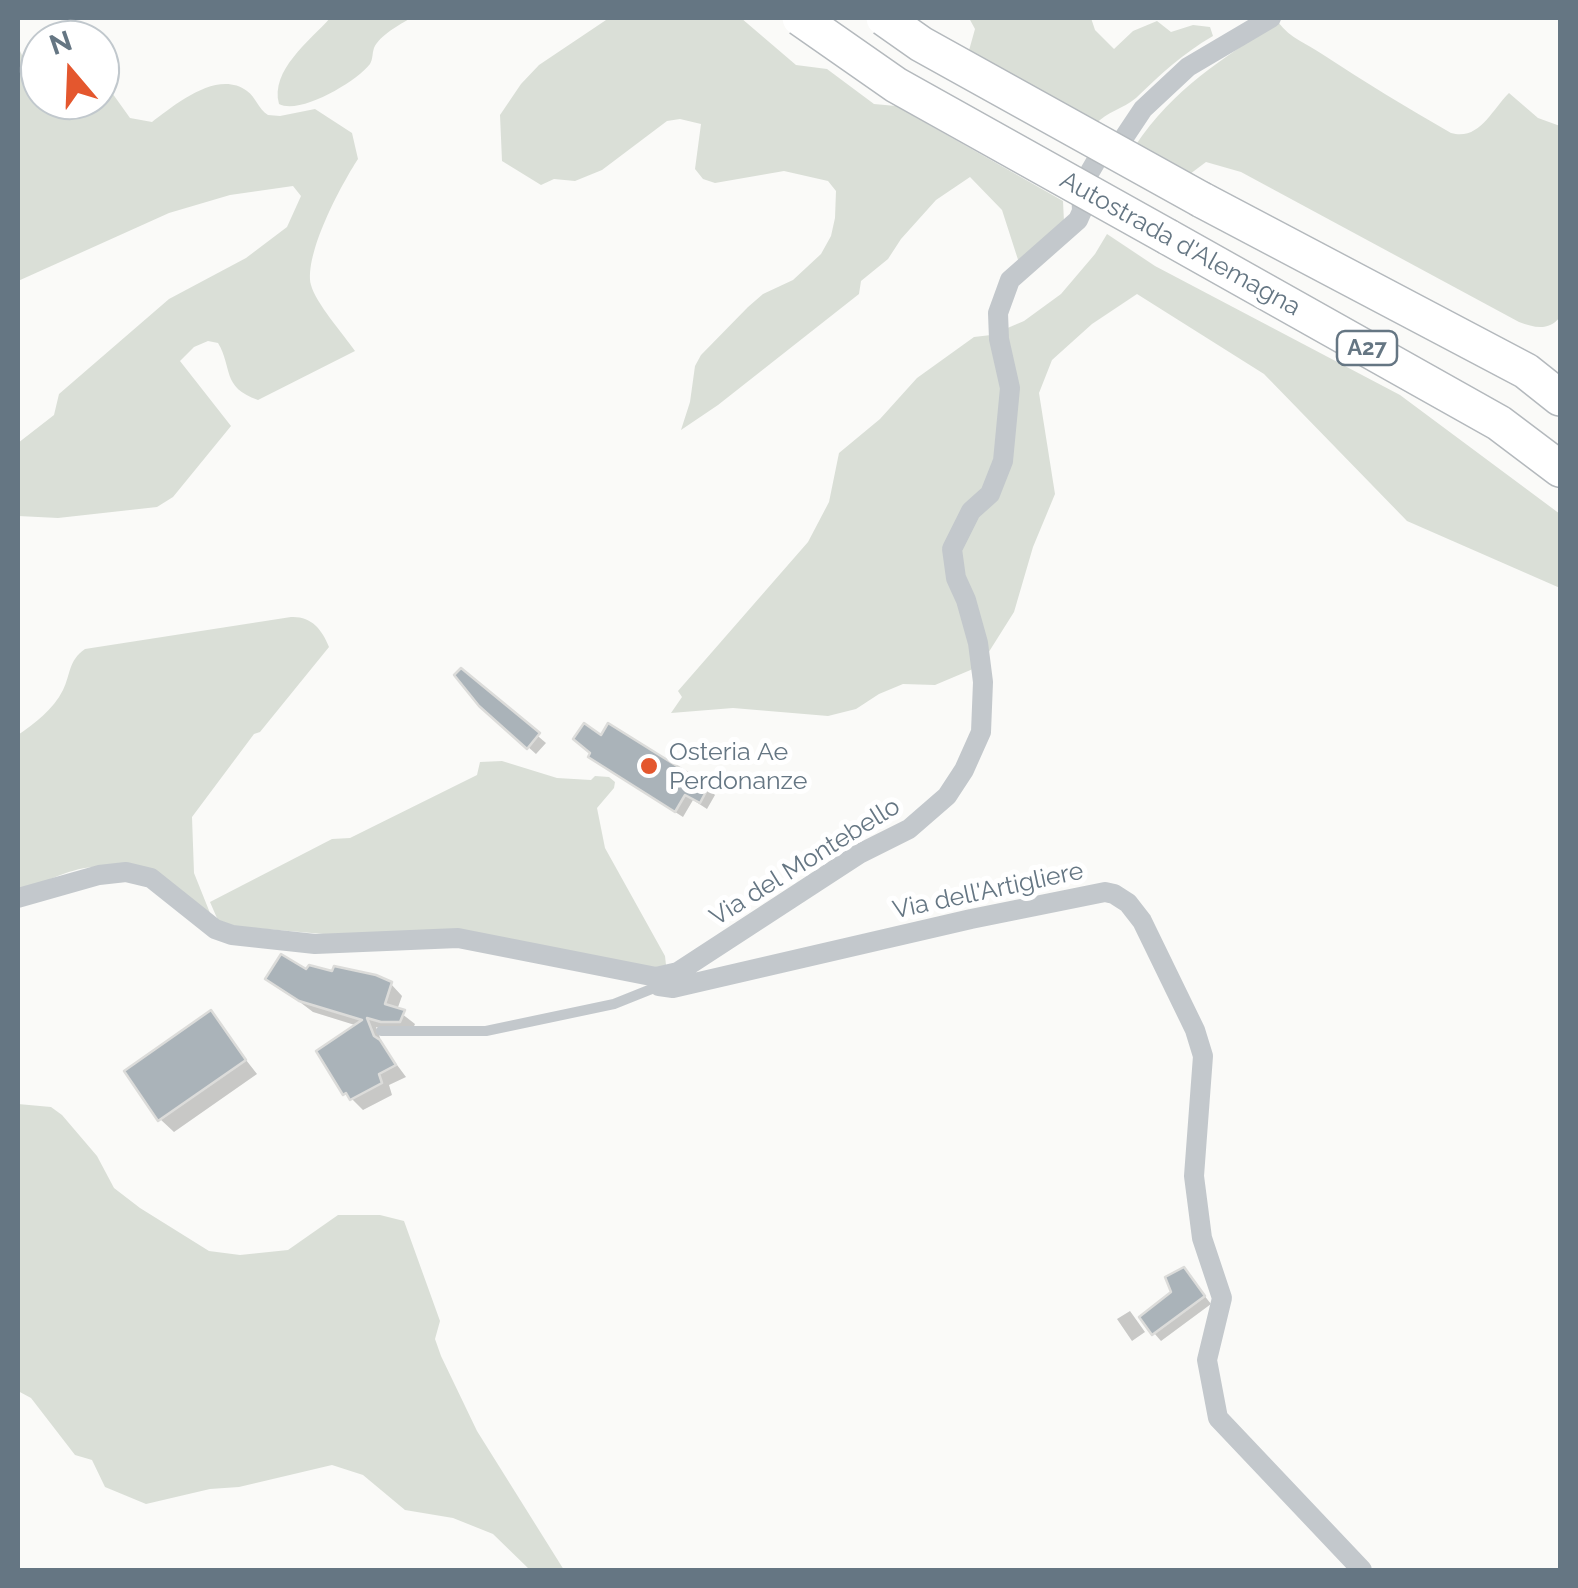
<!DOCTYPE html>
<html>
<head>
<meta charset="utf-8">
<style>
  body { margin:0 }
  #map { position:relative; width:1578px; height:1588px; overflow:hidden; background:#fafaf8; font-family:Raleway,sans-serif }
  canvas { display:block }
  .frame { position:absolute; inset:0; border:20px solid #657683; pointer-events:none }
  .north { position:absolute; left:20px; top:20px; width:100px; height:100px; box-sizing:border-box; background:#fff; border:2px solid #c1c8cd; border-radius:50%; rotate:341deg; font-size:28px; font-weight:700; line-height:40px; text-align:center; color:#657683 }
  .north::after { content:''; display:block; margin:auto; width:35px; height:45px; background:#e4572e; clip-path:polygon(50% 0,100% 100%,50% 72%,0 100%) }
</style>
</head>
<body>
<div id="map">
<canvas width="1578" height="1588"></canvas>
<div class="frame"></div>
<div class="north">N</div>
</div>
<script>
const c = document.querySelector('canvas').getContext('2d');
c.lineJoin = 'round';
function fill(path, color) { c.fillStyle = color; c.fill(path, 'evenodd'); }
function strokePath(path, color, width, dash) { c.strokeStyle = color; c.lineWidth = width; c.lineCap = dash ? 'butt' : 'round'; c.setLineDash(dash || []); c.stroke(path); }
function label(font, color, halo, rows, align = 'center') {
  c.font = font + ' Raleway,sans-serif'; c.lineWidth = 10; c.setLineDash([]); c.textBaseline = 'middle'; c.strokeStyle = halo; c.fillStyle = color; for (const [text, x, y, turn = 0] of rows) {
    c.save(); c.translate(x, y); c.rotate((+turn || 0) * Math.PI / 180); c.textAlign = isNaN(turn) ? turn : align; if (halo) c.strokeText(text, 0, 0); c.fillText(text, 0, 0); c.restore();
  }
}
const green = new Path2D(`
  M 330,18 L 411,18 C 399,25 380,35 374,48 C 372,54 373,59 370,64 C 356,82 300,115 279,104 C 270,70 310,41 330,18 Z
  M 609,18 L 741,18 L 796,65 L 827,69 L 874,104 L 896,106 L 1063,201 L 1064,222 L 1021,269 L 1002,210 L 970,177 L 936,200 L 901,239 L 888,259 L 861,281 L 859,294 L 718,405 L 681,430 L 690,402 L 695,366 L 701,355 L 748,307 L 763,294 L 793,280 L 821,254 L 831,236 L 835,218 L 836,191 L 828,181 L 784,171 L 715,183 L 703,179 L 695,169 L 701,124 L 680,119 L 667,121 L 602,170 L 575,181 L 554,179 L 541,185 L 502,161 L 500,115 L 521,84 L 539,65 Z
  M 969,18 L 1091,18 L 1095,30 L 1114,49 L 1133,31 L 1157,21 L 1171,32 L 1193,25 L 1210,27 L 1213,36 C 1182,54 1161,74 1136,98 C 1123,109 1107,111 1095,125 L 968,54 L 975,29 Z
  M 1278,22 C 1291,39 1306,43 1322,54 C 1365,82 1407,108 1451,133 C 1479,141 1491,111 1509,93 L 1538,118 L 1560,126 L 1560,317 C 1549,331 1535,328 1519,322 L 1241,172 L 1206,162 L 1190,174 L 1135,146 C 1174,88 1221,60 1278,22 Z
  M 19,49 L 28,67 L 40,66 L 40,100 L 100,100 L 100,76 L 130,118 L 152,122 C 175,105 217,69 247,91 C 256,97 258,109 268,115 L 280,116 L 315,109 L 352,133 L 358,159 C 341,185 304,254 311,285 C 315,302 344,335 355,351 L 258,400 C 221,387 233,368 218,343 L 208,341 L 194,347 L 180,361 L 231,426 L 173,497 L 157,507 L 58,518 L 18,516 L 18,443 L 54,415 L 59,394 L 169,299 L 246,258 L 287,227 L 301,196 L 293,186 L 230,195 L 169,213 L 18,281 Z
  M 1107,234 L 1155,266 L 1400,395 L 1560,514 L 1560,588 L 1407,521 L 1264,374 L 1137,294 L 1092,324 L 1052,360 L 1039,393 L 1055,494 L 1033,547 L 1014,612 L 980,666 L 935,685 L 903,684 L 879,694 L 856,709 L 828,716 L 733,708 L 671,713 L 682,697 L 678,691 L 808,542 L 829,502 L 839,453 L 880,419 L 917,378 L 974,337 L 991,335 L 1024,321 L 1061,294 L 1095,254 Z
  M 291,617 C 311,616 322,629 329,647 L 260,732 L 254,734 L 192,817 L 194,873 L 210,913 C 175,893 136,863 93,867 C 67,869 41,884 18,893 L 18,735 C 35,723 53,710 63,690 C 71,674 68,661 85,649 Z
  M 502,761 L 557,778 L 591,780 L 595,776 L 609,777 L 615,782 L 614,788 L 597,808 L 605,848 L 665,956 L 666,965 L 646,970 L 541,953 L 220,925 L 210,902 L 332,839 L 350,838 L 471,778 L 477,775 L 480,762 Z
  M 18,1104 L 51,1107 L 62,1115 L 97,1156 L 114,1188 L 140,1208 L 209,1251 L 240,1255 L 288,1250 L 338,1215 L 380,1215 L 404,1221 L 440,1321 L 435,1339 L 441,1356 L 477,1431 L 564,1570 L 530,1570 L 493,1534 L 453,1518 L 405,1510 L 363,1475 L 332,1465 L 239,1487 L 210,1489 L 146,1504 L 105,1487 L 92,1460 L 75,1455 L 31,1398 L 18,1391 Z`);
const shadow = new Path2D(`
  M 462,671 L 546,743 L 536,754 L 490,713 Z
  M 602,738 L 708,788 L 715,795 L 707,809 L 693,800 L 683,817 L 598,763 L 591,757 Z
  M 306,972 L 391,984 L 402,996 L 397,1010 L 415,1024 L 411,1033 L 394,1033 L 376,1027 L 383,1046 L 406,1077 L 389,1085 L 392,1095 L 363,1110 L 352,1099 L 358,1026 L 313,1012 L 268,978 Z
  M 210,1014 L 257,1074 L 174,1132 L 160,1119 Z
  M 1184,1270 L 1211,1304 L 1161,1341 L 1154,1333 Z
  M 1130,1311 L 1145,1332 L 1132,1341 L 1117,1319 Z`);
const building = new Path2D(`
  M 461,668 L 540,733 L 527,749 L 479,706 L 454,675 Z
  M 584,723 L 601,735 L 608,723 L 709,786 L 700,803 L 685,795 L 675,812 L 588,757 L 590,753 L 573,739 Z
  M 281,954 L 306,969 L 309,965 L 332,971 L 334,966 L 376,975 L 392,982 L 385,1004 L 405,1010 L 400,1022 L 381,1022 L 367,1018 L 374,1036 L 380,1040 L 396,1065 L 379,1074 L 382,1083 L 350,1100 L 346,1093 L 343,1095 L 316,1051 L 362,1020 L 299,1001 L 265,979 Z
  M 211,1010 L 246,1060 L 158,1121 L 124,1071 Z
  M 1184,1267 L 1205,1296 L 1152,1335 L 1139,1317 L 1171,1292 L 1165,1277 Z`);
const service = new Path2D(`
  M 381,1031 L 486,1031 L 614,1004 L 659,986`);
const minor = new Path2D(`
  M 18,898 L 99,875 L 126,872 L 151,878 L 215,929 L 232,935 L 315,944 L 458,938 L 656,977 L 678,972 L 859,854 L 909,829 L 947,796 L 964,770 L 981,732 L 983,682 L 978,643 L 966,600 L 956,578 L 952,549 L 971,511 L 990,494 L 1003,461 L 1010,388 L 999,339 L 998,313 L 1010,280 L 1078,220 L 1082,211 L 1081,187 L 1102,151 L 1123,139 L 1143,109 L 1188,67 L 1271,18
  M 656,977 L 659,986 L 673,988 L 971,919 L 1105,892 L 1114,894 L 1128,903 L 1142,921 L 1195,1030 L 1203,1056 L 1194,1176 L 1202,1238 L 1222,1298 L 1207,1360 L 1218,1418 L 1362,1570`);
const motorway = new Path2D(`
  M 1202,200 L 1526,371 L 1560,398
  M 1168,237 L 1499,423 L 1560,469`);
const motorwayBridge = new Path2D(`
  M 800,18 L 896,85 L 1168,237
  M 884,18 L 921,44 L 1202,200`);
const markers = [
  [649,766,10,"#e4572e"]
];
const shields = [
  [1367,348,60]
];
const shieldNames = [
  ["A27",1367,348]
];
const streetNames = [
  ["Autostrada d'Alemagna",1180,244,29],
  ["Via del Montebello",805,862,-32],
  ["Via dell'Artigliere",988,891,-12]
];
const poiNames = [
  ["Osteria Ae",669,752],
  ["Perdonanze",669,781]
];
fill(green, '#dadfd7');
fill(shadow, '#0003');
fill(building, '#aab3b9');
strokePath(building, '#dcdcda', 2.5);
strokePath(motorway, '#b4b9bd', 38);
strokePath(service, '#c3c8cc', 10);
strokePath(minor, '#c3c8cc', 20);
strokePath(motorway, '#fff', 35);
strokePath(motorwayBridge, '#b4b9bd', 38, []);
strokePath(motorwayBridge, '#fff', 35);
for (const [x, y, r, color] of markers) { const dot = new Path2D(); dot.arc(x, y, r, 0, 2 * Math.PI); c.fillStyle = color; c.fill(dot); strokePath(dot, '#fff', 4); }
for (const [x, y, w] of shields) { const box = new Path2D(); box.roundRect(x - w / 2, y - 17, w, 34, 8); c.fillStyle = '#fff'; c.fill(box); strokePath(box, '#657683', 2.5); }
label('bold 22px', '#657683', null, shieldNames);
label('25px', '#657683', '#fff', streetNames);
label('25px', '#657683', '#fff', poiNames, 'left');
</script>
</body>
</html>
